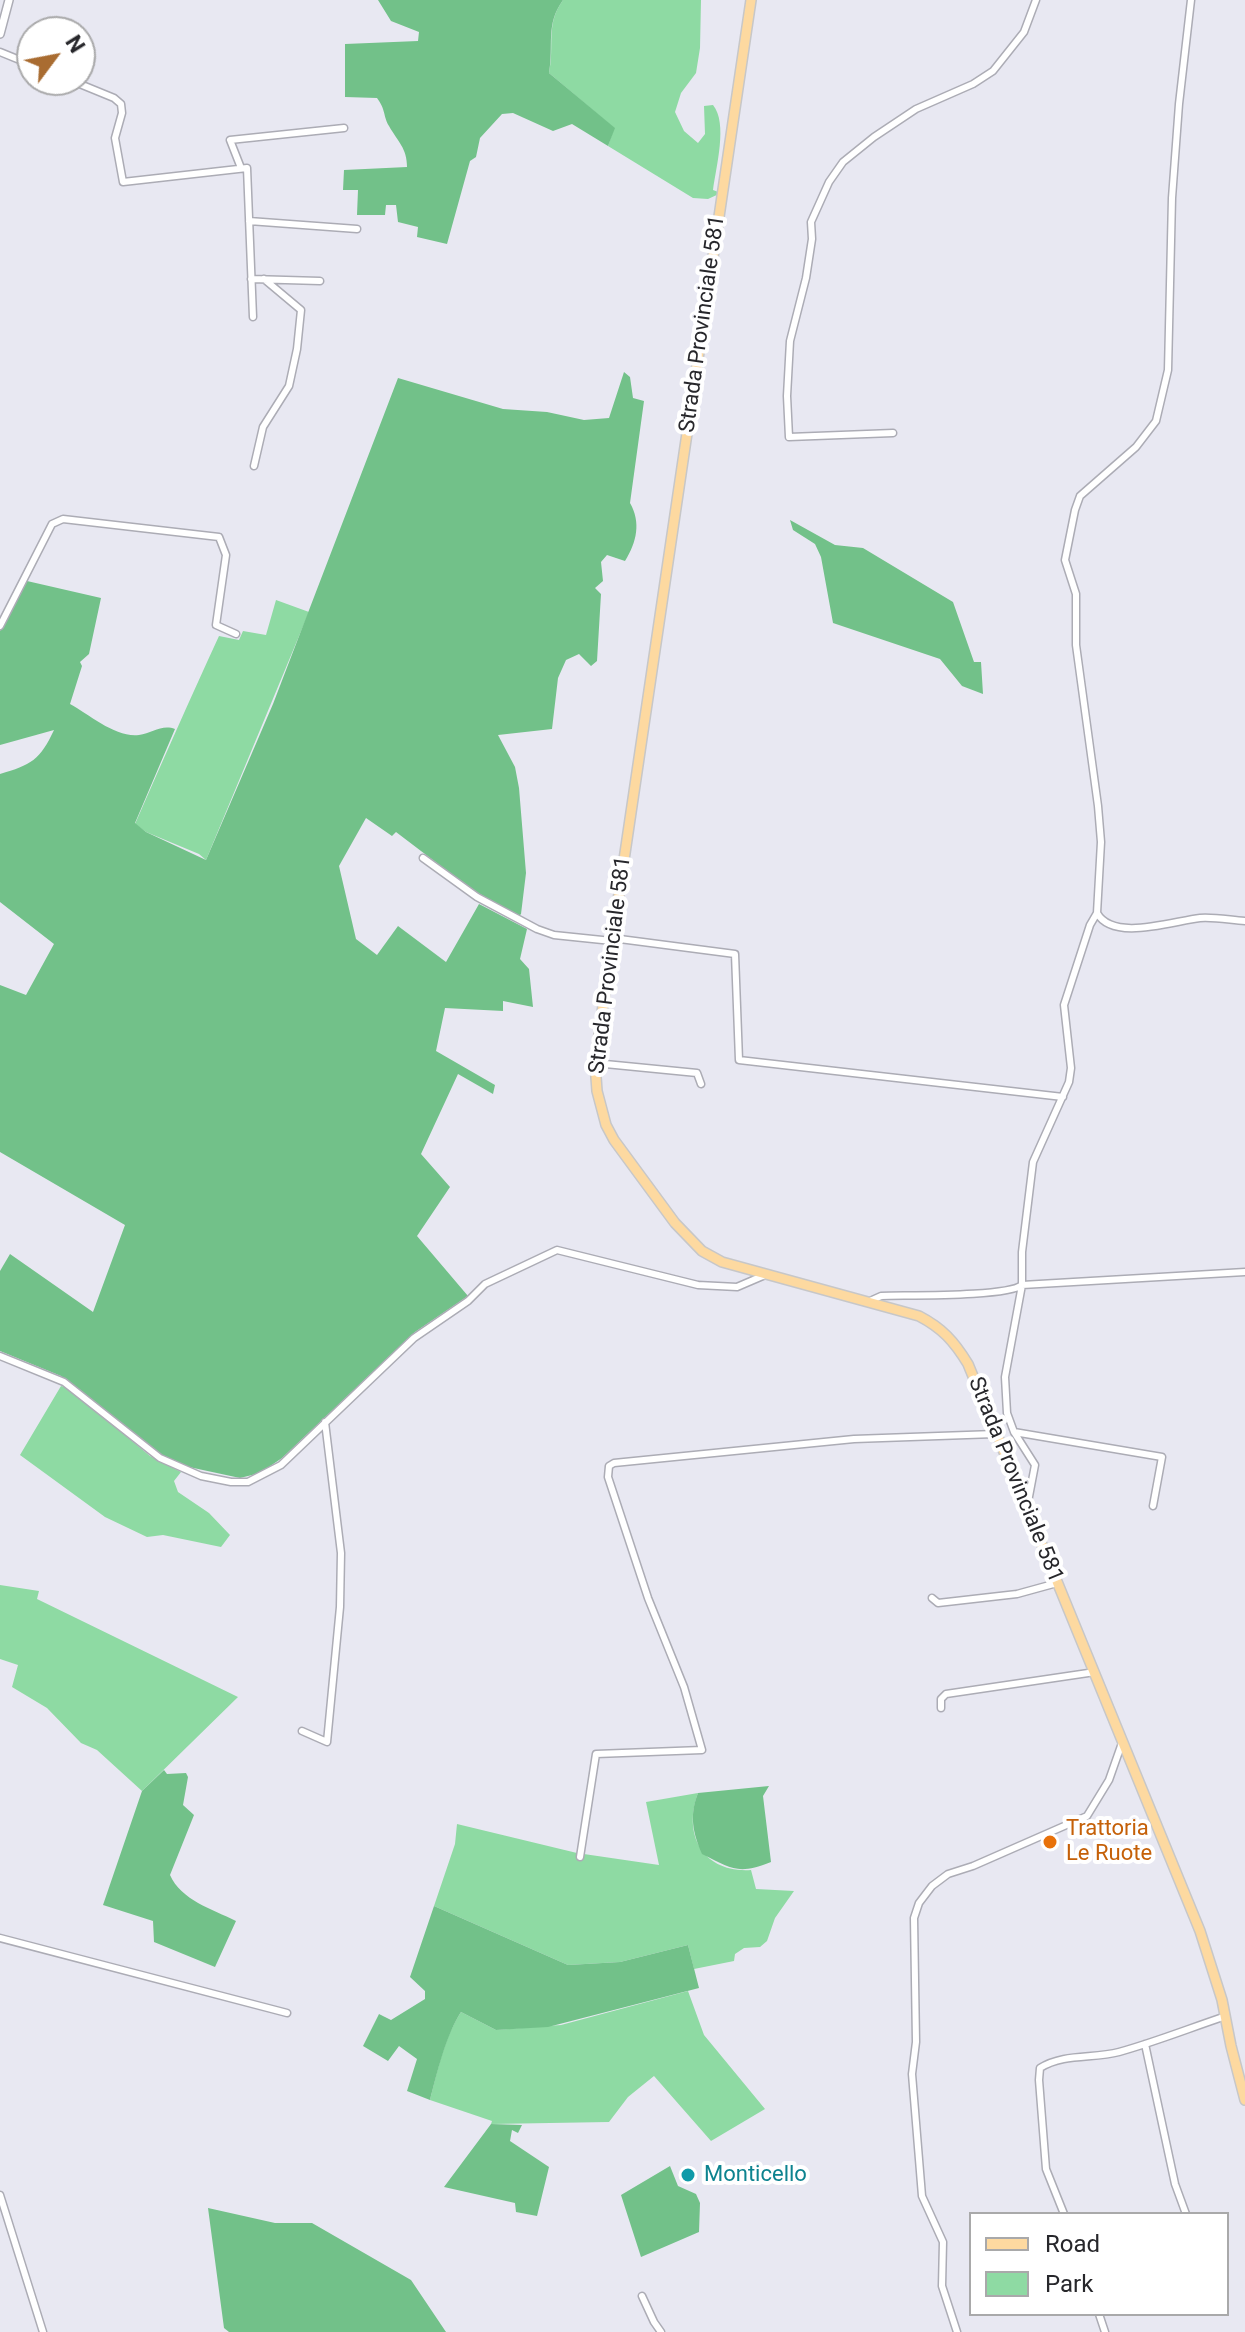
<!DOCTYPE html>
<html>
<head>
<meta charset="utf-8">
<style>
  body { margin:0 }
  #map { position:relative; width:1245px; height:2332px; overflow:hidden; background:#e8e8f2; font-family:Roboto,sans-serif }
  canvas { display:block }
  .legend { position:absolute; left:969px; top:2212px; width:260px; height:104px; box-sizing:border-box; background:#fff; border:2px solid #a9a9aa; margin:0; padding:10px 14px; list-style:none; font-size:24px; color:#27272b }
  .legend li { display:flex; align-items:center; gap:16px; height:40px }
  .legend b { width:40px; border:2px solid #a9a9aa }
  .north { position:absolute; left:16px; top:16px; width:80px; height:80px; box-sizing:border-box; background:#fff; border:2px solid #a9a9aa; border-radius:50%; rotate:58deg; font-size:22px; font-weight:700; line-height:32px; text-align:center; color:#27272b }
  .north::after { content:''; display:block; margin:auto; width:28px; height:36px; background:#a96c31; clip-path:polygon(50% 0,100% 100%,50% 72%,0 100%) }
</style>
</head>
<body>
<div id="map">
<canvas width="1245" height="2332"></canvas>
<ul class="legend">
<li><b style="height:10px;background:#fdd9a0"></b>Road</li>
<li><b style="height:22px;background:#8edaa3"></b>Park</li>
</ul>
<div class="north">N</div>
</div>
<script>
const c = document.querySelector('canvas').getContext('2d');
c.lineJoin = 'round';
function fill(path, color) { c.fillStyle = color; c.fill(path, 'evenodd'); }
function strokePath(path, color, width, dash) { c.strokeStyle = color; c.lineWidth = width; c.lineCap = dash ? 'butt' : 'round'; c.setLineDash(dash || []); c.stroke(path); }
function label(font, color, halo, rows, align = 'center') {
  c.font = font + ' Roboto,sans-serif'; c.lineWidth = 8; c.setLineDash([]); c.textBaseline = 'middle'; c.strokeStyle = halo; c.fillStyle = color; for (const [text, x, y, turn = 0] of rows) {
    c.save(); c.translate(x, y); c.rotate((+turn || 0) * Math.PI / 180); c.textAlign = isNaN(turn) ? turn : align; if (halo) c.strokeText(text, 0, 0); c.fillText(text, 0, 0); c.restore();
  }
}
const green = new Path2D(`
  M 563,0 L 701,0 L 700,48 L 696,73 L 681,93 L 675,112 L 684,131 L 698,143 L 705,134 L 704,106 L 713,105 C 728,123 716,167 713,190 L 721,193 L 708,199 L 693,198 L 608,146 L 614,128 L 549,73 C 555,45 545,25 563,0 Z
  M 276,600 L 309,612 L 206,860 L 199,854 L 146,832 L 135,824 C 163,760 190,699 219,636 L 239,640 L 243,631 L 266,635 Z
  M 61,1386 L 69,1388 L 150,1456 L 181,1472 L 174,1481 L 178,1492 L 209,1513 L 230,1535 L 221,1547 L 163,1535 L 147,1537 L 105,1517 L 20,1455 Z
  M 0,1585 L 39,1591 L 37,1599 L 238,1697 L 142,1791 L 97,1750 L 81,1743 L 47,1708 L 12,1687 L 18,1665 L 0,1659 Z
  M 698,1793 C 682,1836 704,1873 751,1870 L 756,1889 L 794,1891 L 775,1918 L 767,1941 L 760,1947 L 744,1948 L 735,1954 L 734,1961 L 694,1969 L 688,1945 L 620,1962 L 568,1965 L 434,1906 L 455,1844 L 457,1824 L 577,1853 L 659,1865 L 646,1802 Z
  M 688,1991 L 704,2035 L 765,2109 L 711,2141 L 654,2076 L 628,2097 L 609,2122 L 491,2124 L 492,2121 L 430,2100 C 437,2072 445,2036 461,2012 L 496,2030 L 561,2025 Z`);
const forest = new Path2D(`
  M 378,0 L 563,0 C 545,25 554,45 549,73 L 615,128 L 608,146 L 572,124 L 553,131 L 513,113 L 502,114 L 480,138 L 476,157 L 470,161 L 447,244 L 417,237 L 418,227 L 398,222 L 396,205 L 386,205 L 385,215 L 357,215 L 358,190 L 343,190 L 344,170 L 407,167 C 407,148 398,142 389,126 C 383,116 386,110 377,98 L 345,97 L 345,44 L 418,41 L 419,32 L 391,21 Z
  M 624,372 L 630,377 L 633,398 L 644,401 L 630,503 C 641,522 637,542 625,561 L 607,555 L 601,562 L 603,581 L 595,588 L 601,594 L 597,661 L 591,666 L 579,654 L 566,660 L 558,678 L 552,729 L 498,735 L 515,767 L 519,788 L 526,873 L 521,914 L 519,916 L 471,889 L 396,832 L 392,836 L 366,818 L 339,866 L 356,939 L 377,955 L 398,926 L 446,962 L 479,904 L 527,929 L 520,959 L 529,969 L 533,1007 L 503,1001 L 503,1011 L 445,1008 L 436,1051 L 495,1085 L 493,1094 L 458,1074 L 421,1154 L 450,1187 L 417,1236 L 468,1296 L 415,1332 L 282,1458 L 260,1473 L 240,1478 L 175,1464 L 153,1451 L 61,1376 L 0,1351 L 0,1271 L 10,1254 L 93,1312 L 125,1225 L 0,1152 L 0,985 L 26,995 L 54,944 L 0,902 L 0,774 C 31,765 40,760 54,730 L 0,745 L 0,631 L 27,581 L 101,598 L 89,654 L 80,662 L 82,666 L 70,704 C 90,715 116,738 139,735 C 152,733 162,724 175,729 L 135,823 L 146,832 L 206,860 L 273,704 L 398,378 L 503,409 L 547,412 L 584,420 L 609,418 Z
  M 790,520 L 835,545 L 863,548 L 953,602 L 974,662 L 981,662 L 983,694 L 962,686 L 940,659 L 833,623 L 821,557 L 815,544 L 793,530 Z
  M 164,1770 L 167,1774 L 186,1773 L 188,1777 L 183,1805 L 194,1815 L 170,1875 C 181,1900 212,1909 236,1921 L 215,1967 L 154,1942 L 153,1921 L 103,1905 L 142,1791 Z
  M 769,1786 L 763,1796 L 771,1862 C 738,1875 732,1869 702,1854 C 693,1833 689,1816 698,1793 Z
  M 434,1906 L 568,1965 L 620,1962 L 688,1945 L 699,1988 L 548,2027 L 496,2030 L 461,2012 C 446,2035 437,2073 430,2100 L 407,2091 L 417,2059 L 399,2046 L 388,2061 L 363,2046 L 379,2014 L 391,2020 L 425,1999 L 425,1991 L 410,1977 Z
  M 491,2124 L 522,2125 L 518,2133 L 512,2130 L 510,2141 L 549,2167 L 537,2216 L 516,2212 L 515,2203 L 444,2187 Z
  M 670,2166 L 678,2186 L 696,2194 L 700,2203 L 699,2232 L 641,2257 L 621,2195 Z
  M 208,2208 L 275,2223 L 312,2223 L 411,2280 L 446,2332 L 229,2332 L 224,2328 Z`);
const minor = new Path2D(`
  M 1191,0 L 1179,104 L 1172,198 L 1168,370 L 1156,421 L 1136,447 L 1080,496 L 1075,510 L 1065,560 L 1076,594 L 1076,645 L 1098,806 L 1101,842 L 1097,913 C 1113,942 1173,921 1200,918 C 1215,917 1230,920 1245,921
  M 0,52 L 32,65
  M 70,80 L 114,98 L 121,104 L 122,113 L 115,138 L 123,182 L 247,168 L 253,317
  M 241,168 L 230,140 L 344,128
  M 249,221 L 357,229
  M 251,279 L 320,281
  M 893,433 L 789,437 L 787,396 L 790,341 L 806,278 L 812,239 L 811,222 L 829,182 L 843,162 L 874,137 L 916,109 L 973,84 L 993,71 L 1024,32 L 1036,0
  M 254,466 L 263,427 L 289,386 L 297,349 L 301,310 L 264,279
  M 0,626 L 52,524 L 63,519 L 219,537 L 226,555 L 216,625 L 236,634
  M 423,858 L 477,897 L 537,929 L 554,935 L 612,941
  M 612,938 L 735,954 L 739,1060 L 1063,1097
  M 595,1063 L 697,1073 L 701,1084
  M 870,1301 L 881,1296 C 906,1295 1007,1297 1022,1285 L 1245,1272
  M 0,1356 L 64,1382 L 160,1458 L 201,1476 L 231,1482 L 248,1482 L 281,1465 L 414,1338 L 468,1301 L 485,1284 L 557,1250 L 698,1285 L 737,1287 L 765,1275
  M 1014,1432 L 1162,1457 L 1153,1506
  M 1027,1507 L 1035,1465 L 1014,1432 L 1007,1413 L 1005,1377 L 1022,1285 L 1022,1252 L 1033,1162 L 1069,1082 L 1071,1068 L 1064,1005 L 1090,925 L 1097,913
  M 932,1598 L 938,1603 L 1017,1594 L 1057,1583
  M 941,1708 L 941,1699 L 946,1694 L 1095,1672
  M 302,1731 L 327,1742 L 340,1607 L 341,1553 L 325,1422
  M 580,1857 L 596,1754 L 702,1750 L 684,1687 L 648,1598 L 608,1477 L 609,1466 L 614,1463 L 854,1439 L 995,1434
  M 0,1938 L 287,2013
  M 1145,2044 L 1175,2184 L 1186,2214
  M 0,2195 L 43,2332
  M 1064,2214 L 1046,2169 L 1039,2080 L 1040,2068 C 1064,2053 1093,2059 1119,2052 C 1155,2042 1190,2028 1226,2016
  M 642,2296 L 654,2322 L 661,2332
  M 1099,2314 L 1105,2332
  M 957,2332 L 942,2286 L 943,2242 L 922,2196 L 912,2074 L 916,2042 L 914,1918 L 919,1903 L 932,1886 L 948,1874 L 973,1866 L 1087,1816 L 1109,1780 L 1122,1743`);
const tertiary = new Path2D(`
  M 0,34 L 9,0`);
const primary = new Path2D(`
  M 751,0 L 612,941 L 595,1063 L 597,1091 L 606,1125 L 614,1140 L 675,1223 L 702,1251 L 722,1262 L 919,1316 C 942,1328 954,1341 968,1364 L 1200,1931 L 1222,2000 L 1231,2046 L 1245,2100`);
const markers = [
  [1050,1842,8,"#e8710a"],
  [688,2175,8,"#0f9aa8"]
];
const streetNames = [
  ["Strada Provinciale 581",703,324,-82],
  ["Strada Provinciale 581",611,965,-83],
  ["Strada Provinciale 581",1015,1480,68]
];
const foodNames = [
  ["Trattoria",1066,1829],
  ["Le Ruote",1066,1854]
];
const cultureNames = [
  ["Monticello",704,2175]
];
fill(green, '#8edaa3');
fill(forest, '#72c189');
strokePath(minor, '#acacb5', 9);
strokePath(tertiary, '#acacb5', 10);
strokePath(primary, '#c7c7c8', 12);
strokePath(minor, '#fff', 6);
strokePath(tertiary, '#fff', 7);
strokePath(primary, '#fdd9a0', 9);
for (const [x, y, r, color] of markers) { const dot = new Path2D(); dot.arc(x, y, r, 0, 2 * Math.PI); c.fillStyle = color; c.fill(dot); strokePath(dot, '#fff', 3); }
label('22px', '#27272b', '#fff', streetNames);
label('22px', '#c56008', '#fff', foodNames, 'left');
label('22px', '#0d838f', '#fff', cultureNames, 'left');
</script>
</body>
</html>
